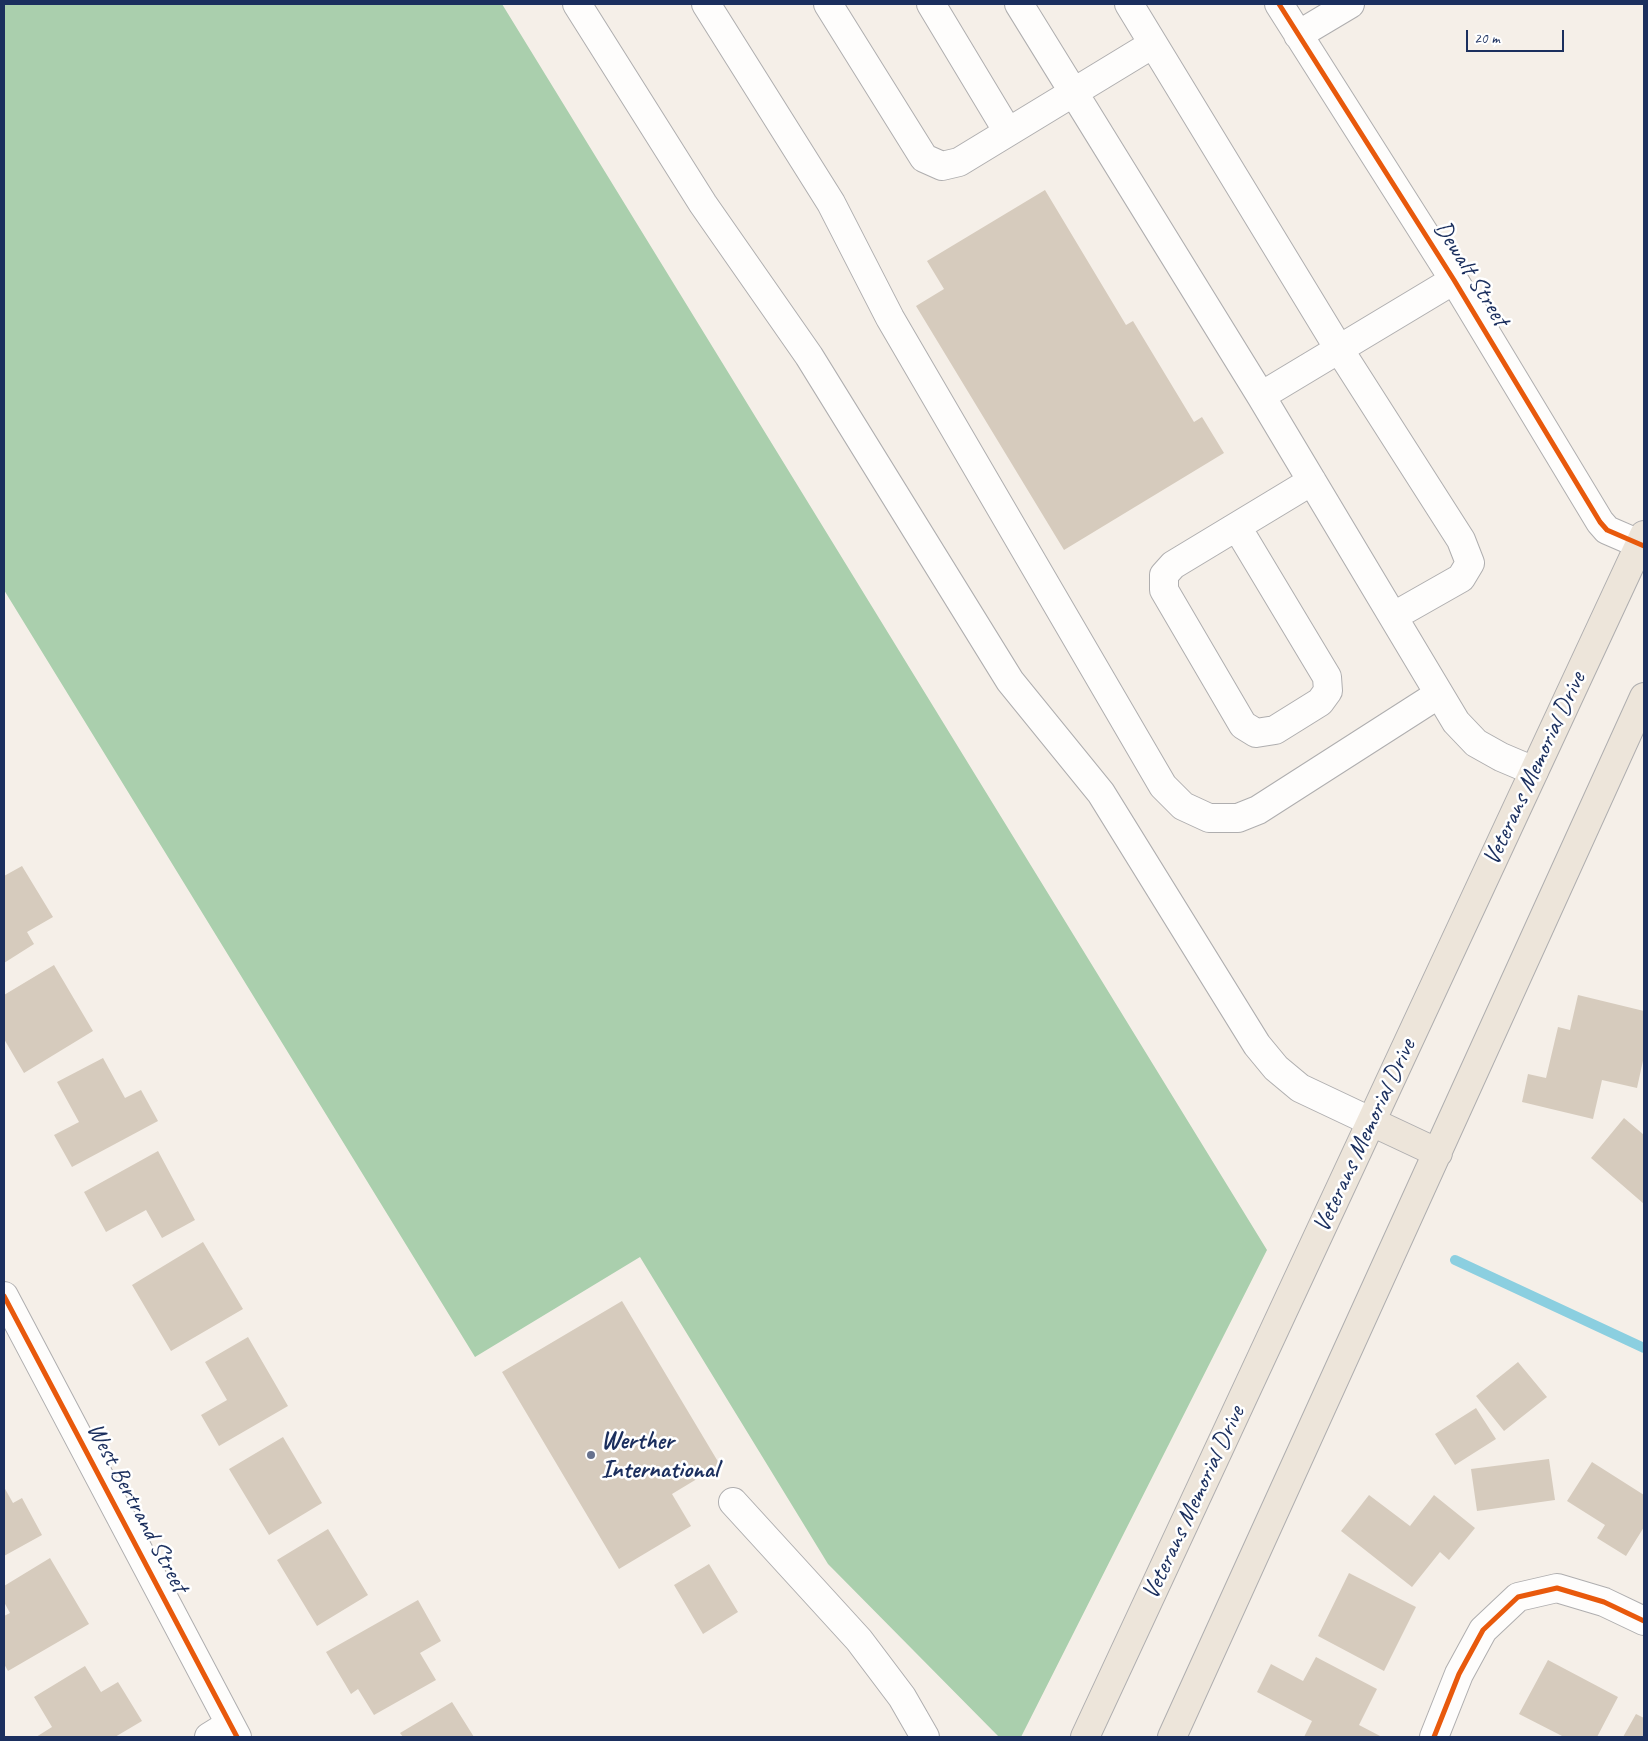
<!DOCTYPE html>
<html>
<head>
<meta charset="utf-8">
<style>
  body { margin:0 }
  #map { position:relative; width:1648px; height:1741px; overflow:hidden; background:#f5efe8; font-family:Caveat,sans-serif }
  canvas { display:block }
  .frame { position:absolute; inset:0; border:5px solid #1b2f5e; pointer-events:none }
  .scale { position:absolute; left:1466px; top:30px; width:98px; height:22px; box-sizing:border-box; border:2px solid #1b2f5e; border-top:0; padding-left:6px; font-size:15px; line-height:18px; white-space:nowrap; color:#1b2f5e; -webkit-text-stroke:4px #fff; paint-order:stroke }
</style>
</head>
<body>
<div id="map">
<canvas width="1648" height="1741"></canvas>
<div class="frame"></div>
<div class="scale">20 m</div>
</div>
<script>
const c = document.querySelector('canvas').getContext('2d');
c.lineJoin = 'round';
function fill(path, color) { c.fillStyle = color; c.fill(path, 'evenodd'); }
function strokePath(path, color, width, dash) { c.strokeStyle = color; c.lineWidth = width; c.lineCap = dash ? 'butt' : 'round'; c.setLineDash(dash || []); c.stroke(path); }
function label(font, color, halo, rows, align = 'center') {
  c.font = font + ' Caveat,sans-serif'; c.lineWidth = 5; c.setLineDash([]); c.textBaseline = 'middle'; c.strokeStyle = halo; c.fillStyle = color; for (const [text, x, y, turn = 0] of rows) {
    c.save(); c.translate(x, y); c.rotate((+turn || 0) * Math.PI / 180); c.textAlign = isNaN(turn) ? turn : align; if (halo) c.strokeText(text, 0, 0); c.fillText(text, 0, 0); c.restore();
  }
}
const forest = new Path2D(`
  M 4,4 L 502,4 L 1267,1250 L 1021,1737 L 999,1737 L 828,1564 L 640,1257 L 475,1357 L 4,590 Z`);
const stream = new Path2D(`
  M 1455,1260 L 1644,1348`);
const building = new Path2D(`
  M 1045,190 L 1126,325 L 1133,321 L 1194,422 L 1202,417 L 1224,453 L 1064,550 L 916,306 L 944,289 L 927,261 Z
  M 22,866 L 53,917 L 27,932 L 34,944 L 4,963 L 4,876 Z
  M 54,965 L 93,1031 L 24,1073 L 4,1039 L 4,995 Z
  M 1578,995 L 1644,1011 L 1644,1056 L 1637,1088 L 1602,1080 L 1593,1119 L 1522,1102 L 1528,1074 L 1546,1078 L 1558,1027 L 1570,1030 Z
  M 103,1058 L 125,1098 L 141,1090 L 158,1121 L 72,1167 L 54,1135 L 79,1122 L 57,1082 Z
  M 1624,1118 L 1644,1135 L 1644,1204 L 1591,1158 Z
  M 158,1151 L 195,1220 L 162,1238 L 146,1210 L 106,1232 L 84,1192 Z
  M 203,1242 L 243,1309 L 171,1351 L 132,1285 Z
  M 622,1301 L 720,1465 L 672,1494 L 691,1526 L 619,1569 L 502,1372 Z
  M 248,1337 L 288,1406 L 219,1446 L 201,1415 L 227,1400 L 205,1362 Z
  M 1518,1362 L 1547,1397 L 1504,1431 L 1476,1396 Z
  M 1476,1408 L 1496,1439 L 1455,1465 L 1435,1434 Z
  M 283,1437 L 322,1503 L 269,1535 L 229,1469 Z
  M 1549,1459 L 1555,1500 L 1477,1511 L 1471,1469 Z
  M 1592,1462 L 1644,1495 L 1644,1527 L 1626,1556 L 1597,1538 L 1605,1525 L 1567,1501 Z
  M 4,1487 L 13,1503 L 22,1498 L 42,1535 L 4,1556 Z
  M 1369,1495 L 1410,1526 L 1434,1495 L 1475,1528 L 1449,1560 L 1440,1552 L 1412,1587 L 1341,1531 Z
  M 328,1529 L 368,1595 L 317,1626 L 277,1560 Z
  M 50,1558 L 89,1624 L 8,1671 L 4,1664 L 4,1616 L 10,1613 L 4,1602 L 4,1586 Z
  M 709,1564 L 738,1612 L 703,1634 L 674,1585 Z
  M 1349,1573 L 1416,1607 L 1384,1671 L 1318,1636 Z
  M 418,1600 L 441,1641 L 420,1653 L 436,1680 L 374,1715 L 358,1689 L 351,1694 L 326,1652 Z
  M 1316,1657 L 1377,1689 L 1359,1725 L 1382,1737 L 1304,1737 L 1312,1721 L 1257,1692 L 1271,1664 L 1303,1681 Z
  M 1548,1660 L 1618,1697 L 1597,1737 L 1564,1737 L 1519,1714 Z
  M 85,1666 L 101,1692 L 118,1682 L 142,1721 L 115,1737 L 36,1737 L 52,1727 L 34,1697 Z
  M 452,1702 L 474,1737 L 403,1737 L 400,1733 Z
  M 1636,1714 L 1644,1718 L 1644,1737 L 1623,1737 Z`);
const minor = new Path2D(`
  M 577,4 L 703,204 L 809,356 L 1010,681 L 1101,793 L 1257,1045 L 1276,1068 L 1300,1088 L 1372,1122
  M 706,4 L 831,203 L 890,318 L 1163,786 L 1183,806 L 1209,818 L 1238,818 L 1258,810 L 1439,694
  M 828,4 L 924,158 L 942,166 L 959,162 L 1153,44
  M 931,4 L 1008,132
  M 1019,4 L 1261,396 L 1456,722 L 1476,743 L 1501,757 L 1534,771
  M 1129,4 L 1339,349 L 1461,540 L 1470,563 L 1461,578 L 1394,616
  M 1279,4 L 1454,280 L 1600,522 L 1607,530 L 1644,546
  M 1298,35 L 1350,4
  M 1261,396 L 1454,280
  M 1237,527 L 1327,677 L 1328,691 L 1320,702 L 1275,730 L 1256,733 L 1243,725 L 1164,590 L 1164,575 L 1173,565 L 1312,481
  M 4,1296 L 237,1737
  M 733,1502 L 859,1640 L 902,1697 L 925,1737
  M 209,1737 L 230,1724
  M 1434,1737 L 1459,1674 L 1483,1630 L 1518,1597 L 1557,1588 L 1604,1602 L 1644,1621`);
const major = new Path2D(`
  M 1372,1122 L 1438,1153
  M 1085,1737 L 1644,535
  M 1172,1737 L 1644,697`);
const cycleway = new Path2D(`
  M 1279,4 L 1454,280 L 1600,522 L 1607,530 L 1644,546
  M 4,1296 L 237,1737
  M 1434,1737 L 1459,1674 L 1483,1630 L 1518,1597 L 1557,1588 L 1604,1602 L 1644,1621`);
const markers = [
  [591,1455,5,"#67728e"]
];
const streetNames = [
  ["Dewalt Street",1471,274,58],
  ["Veterans Memorial Drive",1535,769,-65],
  ["Veterans Memorial Drive",1365,1136,-65],
  ["Veterans Memorial Drive",1194,1503,-65],
  ["West Bertrand Street",137,1508,62]
];
const poiNames = [
  ["Werther",601,1441],
  ["International",601,1470]
];
fill(forest, '#aacfad');
strokePath(stream, '#8bcfe0', 10);
fill(building, '#d6cbbd');
strokePath(minor, '#afaeaf', 30);
strokePath(major, '#afaeaf', 30);
strokePath(minor, '#fefdfc', 28);
strokePath(major, '#ede5da', 28);
strokePath(cycleway, '#e8590c', 5);
for (const [x, y, r, color] of markers) { const dot = new Path2D(); dot.arc(x, y, r, 0, 2 * Math.PI); c.fillStyle = color; c.fill(dot); strokePath(dot, '#fff', 2); }
label('25px', '#1b2f5e', '#fff', streetNames);
label('bold 25px', '#1b2f5e', '#fff', poiNames, 'left');
</script>
</body>
</html>
